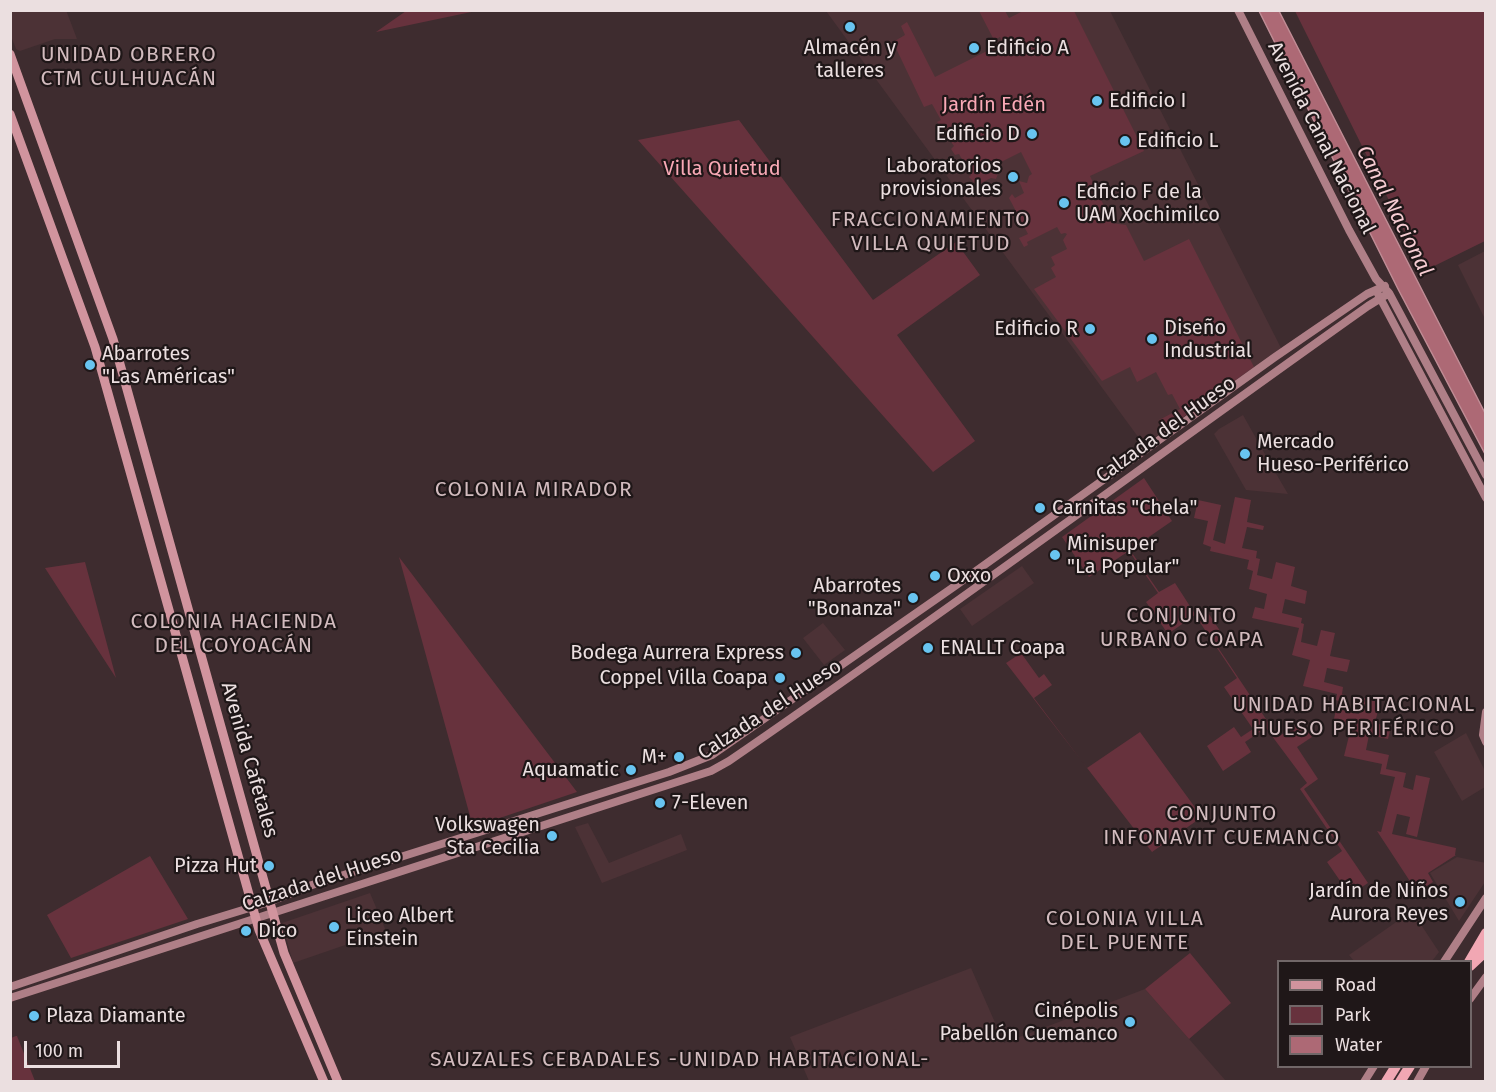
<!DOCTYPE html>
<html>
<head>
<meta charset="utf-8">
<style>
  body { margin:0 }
  #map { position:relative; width:1496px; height:1092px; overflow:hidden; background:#3e2c2f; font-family:"Fira Sans",sans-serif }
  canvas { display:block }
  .frame { position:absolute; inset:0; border:12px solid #ebdfe0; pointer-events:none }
  .legend { position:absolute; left:1277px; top:960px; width:195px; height:108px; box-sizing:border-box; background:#1f1718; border:2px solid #716768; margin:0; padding:8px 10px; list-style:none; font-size:18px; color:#ebdfe0 }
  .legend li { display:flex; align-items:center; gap:12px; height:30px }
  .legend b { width:30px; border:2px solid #716768 }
  .scale { position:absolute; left:24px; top:1041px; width:96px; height:27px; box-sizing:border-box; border:3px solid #ebdfe0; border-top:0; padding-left:8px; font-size:18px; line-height:21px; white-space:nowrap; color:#ebdfe0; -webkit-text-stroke:4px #1f1718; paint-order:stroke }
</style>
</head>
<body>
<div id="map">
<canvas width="1496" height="1092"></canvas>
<div class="frame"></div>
<ul class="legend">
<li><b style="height:8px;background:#d1949e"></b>Road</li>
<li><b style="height:16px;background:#67323d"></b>Park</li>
<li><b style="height:16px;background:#ad6975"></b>Water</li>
</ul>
<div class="scale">100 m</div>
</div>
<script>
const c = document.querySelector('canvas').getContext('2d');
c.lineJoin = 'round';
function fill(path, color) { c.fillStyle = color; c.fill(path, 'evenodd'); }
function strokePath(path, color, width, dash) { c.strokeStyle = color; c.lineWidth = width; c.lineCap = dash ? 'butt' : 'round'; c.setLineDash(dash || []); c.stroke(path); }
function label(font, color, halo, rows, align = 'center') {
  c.font = font + ' "Fira Sans",sans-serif'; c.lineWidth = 4.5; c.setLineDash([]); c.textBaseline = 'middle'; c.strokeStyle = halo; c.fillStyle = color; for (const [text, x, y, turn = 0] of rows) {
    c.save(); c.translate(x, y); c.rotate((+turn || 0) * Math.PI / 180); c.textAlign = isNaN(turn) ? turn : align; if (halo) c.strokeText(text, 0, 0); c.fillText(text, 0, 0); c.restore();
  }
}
const built = new Path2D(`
  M 66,10 L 77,39 L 55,39 L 20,51 L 16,49 L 11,36 L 11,11 Z
  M 826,11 L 1110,11 L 1281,348 L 1144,445 Z
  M 1485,251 L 1485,319 L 1458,265 Z
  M 1243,415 L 1271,465 L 1288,494 L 1246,490 L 1214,434 L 1219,429 Z
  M 1022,566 L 1034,583 L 972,626 L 960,609 Z
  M 823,623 L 845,650 L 824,665 L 803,638 Z
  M 1466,733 L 1485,771 L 1485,787 L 1462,801 L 1434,752 Z
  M 588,823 L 609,863 L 681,834 L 687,850 L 602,883 L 575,827 Z
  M 1457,857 L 1486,863 L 1485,882 L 1459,921 L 1430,873 Z
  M 370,893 L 386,931 L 293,963 L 282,923 Z
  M 1412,911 L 1439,952 L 1432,961 L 1354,961 L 1349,955 Z
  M 971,968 L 1004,1043 L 1145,989 L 1226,1081 L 809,1081 L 790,1037 Z`);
const green = new Path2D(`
  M 406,11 L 406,10 L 476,11 L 376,32 Z
  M 979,11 L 1005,11 L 1009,18 L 1023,11 L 1074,11 L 1144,151 L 1090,176 L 1112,223 L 1126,225 L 1144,261 L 1189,239 L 1254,367 L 1165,430 L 1159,420 L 1180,409 L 1172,394 L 1168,395 L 1156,372 L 1137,382 L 1130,367 L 1102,381 L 1034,289 L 1056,277 L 1051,268 L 1055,265 L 1051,257 L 1067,249 L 1063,240 L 1067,234 L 1065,233 L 1061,234 L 1057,227 L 1027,242 L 1028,245 L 1024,247 L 1019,238 L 1028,234 L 1009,198 L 1012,194 L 1015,198 L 1024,193 L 1019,181 L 1027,183 L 1029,176 L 1032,174 L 1021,152 L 999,163 L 1003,171 L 999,171 L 996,179 L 991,178 L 977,185 L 969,177 L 971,175 L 959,154 L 955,155 L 951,149 L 954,146 L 937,122 L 941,120 L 932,104 L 924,107 L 893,42 L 905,35 L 901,26 L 907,22 L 935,77 L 1003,43 L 1000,37 L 994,40 Z
  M 1295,11 L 1485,11 L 1485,241 L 1424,271 Z
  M 739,120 L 873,300 L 956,242 L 980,275 L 897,335 L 975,441 L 933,472 L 638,140 Z
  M 1144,478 L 1172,521 L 1130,550 L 1159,592 L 1175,583 L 1195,614 L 1205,608 L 1226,640 L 1217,646 L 1278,737 L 1302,721 L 1312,737 L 1297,747 L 1318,779 L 1304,789 L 1368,883 L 1350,895 L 1327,862 L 1342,851 L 1300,789 L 1307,783 L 1266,728 L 1245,742 L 1251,752 L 1223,771 L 1207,746 L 1234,727 L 1241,737 L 1253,729 L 1224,687 L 1237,678 L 1195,615 L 1168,634 L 1146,602 L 1158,593 L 1129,551 L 1089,577 L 1062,537 Z
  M 1235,497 L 1251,500 L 1247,522 L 1264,526 L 1263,530 L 1247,527 L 1242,548 L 1257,551 L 1256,558 L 1260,559 L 1257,575 L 1272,579 L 1276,562 L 1295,567 L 1291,586 L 1307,591 L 1305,604 L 1285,599 L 1282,613 L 1302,618 L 1301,623 L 1304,624 L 1301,642 L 1317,646 L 1321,630 L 1335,633 L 1330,656 L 1350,660 L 1347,672 L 1327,668 L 1324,682 L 1343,687 L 1342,694 L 1346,695 L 1342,710 L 1359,714 L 1363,698 L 1380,702 L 1375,723 L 1391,727 L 1388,739 L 1369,735 L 1366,750 L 1389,755 L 1386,769 L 1406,773 L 1403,787 L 1413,790 L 1416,775 L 1430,778 L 1417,837 L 1406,834 L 1410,817 L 1397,814 L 1392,834 L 1456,848 L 1455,855 L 1456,855 L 1428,873 L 1433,882 L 1417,892 L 1377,831 L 1381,832 L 1395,777 L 1380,774 L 1382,764 L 1344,756 L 1351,728 L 1333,723 L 1338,701 L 1336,700 L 1337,694 L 1303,686 L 1310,660 L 1292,655 L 1299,628 L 1252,618 L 1255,607 L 1264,609 L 1267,594 L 1249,589 L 1253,571 L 1247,569 L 1249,560 L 1210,551 L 1211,547 L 1203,544 L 1208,521 L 1194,518 L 1198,500 L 1221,505 L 1213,540 L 1225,544 Z
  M 399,557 L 577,792 L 473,827 Z
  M 85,562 L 116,678 L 45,568 Z
  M 1021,653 L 1039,678 L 1044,674 L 1052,685 L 1034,698 L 1087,768 L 1140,732 L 1202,817 L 1152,852 L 1006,663 Z
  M 150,856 L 188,919 L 71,958 L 47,915 Z
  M 1190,953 L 1231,1003 L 1189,1039 L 1145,989 Z
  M 16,1036 L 17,1036 L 35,1081 L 11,1081 L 11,1038 Z`);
const water = new Path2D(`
  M 1259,11 L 1279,11 L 1485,413 L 1485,454 L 1398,289 Z`);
const secondary = new Path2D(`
  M 1238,10 L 1349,230 L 1376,279 L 1389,293 L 1486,475
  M 1378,294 L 1486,498
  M 1486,712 L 1483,735 L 1486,742
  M 1444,962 L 1486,898
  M 10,987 L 197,924 L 269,902 L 312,885 L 669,772 L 712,755 L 955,586 L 1275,357 L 1367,294 L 1385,286
  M 10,998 L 711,771 L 729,761 C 945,613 1155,457 1368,306 L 1389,293
  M 1470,999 L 1486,977
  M 1364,1082 L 1374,1066
  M 1417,1082 L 1426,1066`);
const primary = new Path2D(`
  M 10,54 L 113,339 L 284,953 L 338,1082
  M 10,114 L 95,347 L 259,930 L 324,1082`);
const motorway = new Path2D(`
  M 1469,962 L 1486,933
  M 1470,966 L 1486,951
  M 1386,1082 L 1396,1066
  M 1400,1082 L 1410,1066`);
const markers = [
  [850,27,6,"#68c4f0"],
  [974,48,6,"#68c4f0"],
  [1097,101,6,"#68c4f0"],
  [1032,134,6,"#68c4f0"],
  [1125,141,6,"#68c4f0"],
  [1013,177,6,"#68c4f0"],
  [1064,203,6,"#68c4f0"],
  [1090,329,6,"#68c4f0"],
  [1152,339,6,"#68c4f0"],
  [90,365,6,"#68c4f0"],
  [1245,454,6,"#68c4f0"],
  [1040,508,6,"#68c4f0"],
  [1055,555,6,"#68c4f0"],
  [935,576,6,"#68c4f0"],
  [913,598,6,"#68c4f0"],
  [928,648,6,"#68c4f0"],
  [796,653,6,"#68c4f0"],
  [780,678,6,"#68c4f0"],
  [679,757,6,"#68c4f0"],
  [631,770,6,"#68c4f0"],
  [660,803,6,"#68c4f0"],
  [552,836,6,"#68c4f0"],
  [269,866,6,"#68c4f0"],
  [1460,902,6,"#68c4f0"],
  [334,927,6,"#68c4f0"],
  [246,931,6,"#68c4f0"],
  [34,1016,6,"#68c4f0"],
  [1130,1022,6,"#68c4f0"]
];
const poiNames = [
  ["Almacén y",850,48,"center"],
  ["talleres",850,71,"center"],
  ["Edificio A",986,48],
  ["Edificio I",1109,101],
  ["Edificio D",1020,134,"right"],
  ["Edificio L",1137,141],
  ["Laboratorios",1001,166,"right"],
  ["provisionales",1001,189,"right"],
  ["Edficio F de la",1076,192],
  ["UAM Xochimilco",1076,215],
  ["Diseño",1164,328],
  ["Industrial",1164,351],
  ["Edificio R",1078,329,"right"],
  ["Abarrotes",102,354],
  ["\"Las Américas\"",102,377],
  ["Mercado",1257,442],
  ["Hueso-Periférico",1257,465],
  ["Carnitas \"Chela\"",1052,508],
  ["Minisuper",1067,544],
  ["\"La Popular\"",1067,567],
  ["Oxxo",947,576],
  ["Abarrotes",901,586,"right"],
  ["\"Bonanza\"",901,609,"right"],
  ["ENALLT Coapa",940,648],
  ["Bodega Aurrera Express",784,653,"right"],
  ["Coppel Villa Coapa",768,678,"right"],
  ["M+",667,757,"right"],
  ["Aquamatic",619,770,"right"],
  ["7-Eleven",672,803],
  ["Volkswagen",540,825,"right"],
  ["Sta Cecilia",540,848,"right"],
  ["Pizza Hut",257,866,"right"],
  ["Jardín de Niños",1448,891,"right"],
  ["Aurora Reyes",1448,914,"right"],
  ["Liceo Albert",346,916],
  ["Einstein",346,939],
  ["Dico",258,931],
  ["Cinépolis",1118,1011,"right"],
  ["Pabellón Cuemanco",1118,1034,"right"],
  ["Plaza Diamante",46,1016]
];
const parkNames = [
  ["Jardín Edén",994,105],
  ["Villa Quietud",722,169]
];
const streetNames = [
  ["Avenida Canal Nacional",1321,138,63],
  ["Calzada del Hueso",1166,430,-36],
  ["Calzada del Hueso",770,710,-33],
  ["Avenida Cafetales",249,760,74],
  ["Calzada del Hueso",322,880,-18]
];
const neighbourhoodNames = [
  ["UNIDAD OBRERO",129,55],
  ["CTM CULHUACÁN",129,79],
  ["FRACCIONAMIENTO",931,220],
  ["VILLA QUIETUD",931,244],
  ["COLONIA MIRADOR",534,490],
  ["CONJUNTO",1182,616],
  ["URBANO COAPA",1182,640],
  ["COLONIA HACIENDA",234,622],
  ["DEL COYOACÁN",234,646],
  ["UNIDAD HABITACIONAL",1354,705],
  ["HUESO PERIFÉRICO",1354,729],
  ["CONJUNTO",1222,814],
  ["INFONAVIT CUEMANCO",1222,838],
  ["COLONIA VILLA",1125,919],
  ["DEL PUENTE",1125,943],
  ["SAUZALES CEBADALES -UNIDAD HABITACIONAL-",680,1060]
];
const waterNames = [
  ["Canal Nacional",1394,211,63]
];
fill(built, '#4c3236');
fill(green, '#67323d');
fill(water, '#ad6975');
strokePath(water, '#c08c95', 1.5);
strokePath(secondary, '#af7f87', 8);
strokePath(primary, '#d1949e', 9);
strokePath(motorway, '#f1a7b3', 10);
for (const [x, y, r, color] of markers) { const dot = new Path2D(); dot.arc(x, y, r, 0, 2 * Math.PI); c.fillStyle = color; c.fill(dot); strokePath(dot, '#1f1718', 2); }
label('20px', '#ebdfe0', '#1f1718', poiNames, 'left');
label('20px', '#f9a9b6', '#1f1718', parkNames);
label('20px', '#ebdfe0', '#1f1718', streetNames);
c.letterSpacing = '1.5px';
label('21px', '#d2bbbe', '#1f1718', neighbourhoodNames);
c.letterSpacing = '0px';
label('italic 21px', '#f7cdd3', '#1f1718', waterNames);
</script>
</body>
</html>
